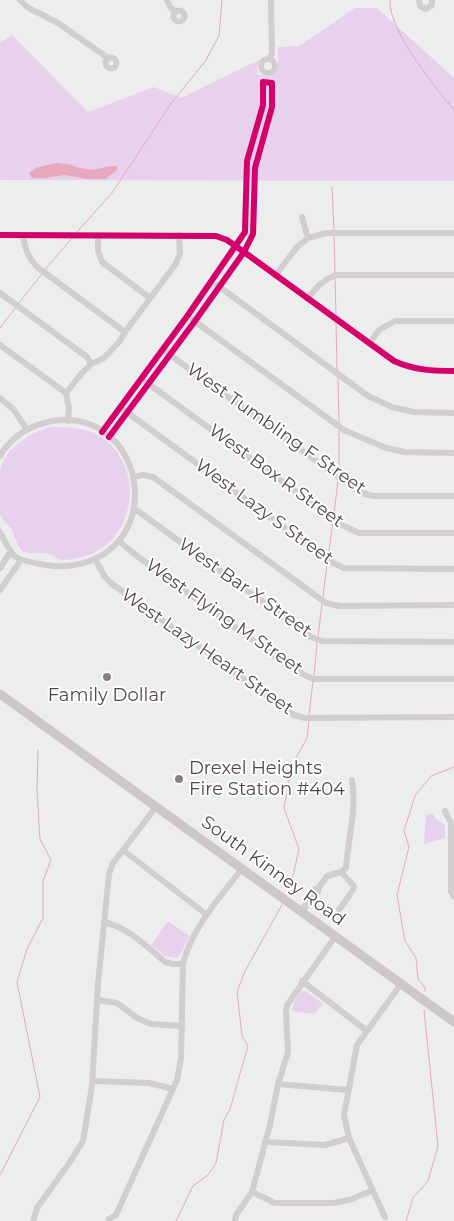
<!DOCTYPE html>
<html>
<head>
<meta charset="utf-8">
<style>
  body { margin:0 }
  canvas { display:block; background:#eceded }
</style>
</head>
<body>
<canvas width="454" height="1221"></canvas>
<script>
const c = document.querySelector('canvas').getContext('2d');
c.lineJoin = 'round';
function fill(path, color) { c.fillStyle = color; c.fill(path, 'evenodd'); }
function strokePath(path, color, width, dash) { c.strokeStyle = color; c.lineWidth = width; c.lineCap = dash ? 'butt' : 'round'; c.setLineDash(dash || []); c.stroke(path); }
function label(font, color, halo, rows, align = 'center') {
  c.font = font + ' Montserrat,sans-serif'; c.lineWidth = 4; c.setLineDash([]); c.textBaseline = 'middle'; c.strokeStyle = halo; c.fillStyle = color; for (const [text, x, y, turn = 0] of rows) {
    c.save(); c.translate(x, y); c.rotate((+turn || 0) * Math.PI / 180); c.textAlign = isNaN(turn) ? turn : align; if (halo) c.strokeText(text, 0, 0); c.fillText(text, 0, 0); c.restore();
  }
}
const green = new Path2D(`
  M 355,8 L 377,8 L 454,78 L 454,181 L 0,180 L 0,43 L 12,35 L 88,112 L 154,87 L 181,98 L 259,60 L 257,67 L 258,74 C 267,77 271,77 278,70 L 278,47 L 299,46 Z
  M 50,427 C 66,427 83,427 98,435 C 149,465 136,548 78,558 C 73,559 64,561 59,559 C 55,558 53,555 49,554 C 40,552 31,554 23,552 C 16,545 16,538 12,530 C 8,524 2,520 0,513 C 0,500 0,486 0,473 C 2,449 29,434 50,427 Z
  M 433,813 L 435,818 L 445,825 L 445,838 L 424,844 L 426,815 Z
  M 168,921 L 189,936 L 180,955 L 177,958 L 165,956 L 151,945 Z
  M 301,991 L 306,991 L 323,1004 L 314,1014 L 292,1011 L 294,1002 Z`);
const water = new Path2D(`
  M 55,163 C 71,163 73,167 86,169 C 97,171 107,165 117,166 L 117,170 L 105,179 L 87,179 L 65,175 L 45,178 L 32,178 L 29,173 L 36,168 Z`);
const stream = new Path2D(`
  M 390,0 C 388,30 435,87 454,110
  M 332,187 L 334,231
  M 77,232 L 112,193 L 170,105 L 206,60 L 219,36 L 222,0
  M 334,235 L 335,273
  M 44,271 L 73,237
  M 335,277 L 336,316
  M 18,304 L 42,274
  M 336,322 L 337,371
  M 0,328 L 16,307
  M 338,377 L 339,423
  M 339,430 L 339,473
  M 334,515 L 338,480
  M 328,557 L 333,522
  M 323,597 L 327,564
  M 318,637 L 322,604
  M 314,677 L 317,643
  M 309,716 L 313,681
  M 286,897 L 292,880 L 299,849 L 284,808 L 292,765 L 307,738 L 309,720
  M 425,991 L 425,988 L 418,979 L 416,958 L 405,941 L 397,895 L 409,847 L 404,831 L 415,796 L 431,776 L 454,767
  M 0,1175 L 40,1097 L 17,982 L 27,949 L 43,918 L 43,881 L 51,860 L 40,839 L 37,791 L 38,750
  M 176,1221 L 193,1186 L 208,1175 L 216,1163 L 224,1120 L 230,1109 L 248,1046 L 242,1036 L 237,992 L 245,971 L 283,903
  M 406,1221 L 413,1198 L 428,1181 L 438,1146 L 424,1010`);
const minor = new Path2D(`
  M 20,0 L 27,7 L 58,23 L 108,58
  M 167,0 L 170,7 L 176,12
  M 419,0 L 420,6 L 426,9 L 432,5 L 432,0
  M173.5 16a5.5 5.5 0 1 1 11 0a5.5 5.5 0 1 1-11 0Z
  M105.5 63a5.5 5.5 0 1 1 11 0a5.5 5.5 0 1 1-11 0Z
  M261 66a7 7 0 1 1 14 0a7 7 0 1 1-14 0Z
  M 269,59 L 272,54 L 271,0
  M 302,217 L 308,238
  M 0,235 L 216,236 L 227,240 L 244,252 L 394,361 C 414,370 432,371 454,371
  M 98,235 L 98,251 L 102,262 L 150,298
  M 23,236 C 25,249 28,257 37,267 L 125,332
  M 275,276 L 297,247 L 308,238 L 326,233 L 454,233
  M 217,285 L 368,396 L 392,407 L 413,412 L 454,413
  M 0,293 L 87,357 L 91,364
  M 307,299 C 317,287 321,281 336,275 L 454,275
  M 193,320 L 344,430 L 386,448 L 404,452 L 454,453
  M 369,344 L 379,330 L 395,321 L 454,321
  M 0,345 L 66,393
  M 166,352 L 359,492 L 373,496 L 454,496
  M 146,382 L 342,525 L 359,533 L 454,533
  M 0,398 L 14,410 L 27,430
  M 124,410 L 331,562 L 344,568 L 454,569
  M 68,421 L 69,408 L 66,393 L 82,373 L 91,364 L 104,358 L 119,342 L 125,332 L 175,265 L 180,254 L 179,235
  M 102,432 L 188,315 L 245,232 L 247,161 L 263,105 L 263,82 L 272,83 L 272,107 L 255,168 L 253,234 L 244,252 L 195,321 L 109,437
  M 0,456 C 11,437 30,425 52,421 C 151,407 169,560 64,566 C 54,567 20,562 13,555 C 8,548 4,539 0,532
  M 134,477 L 143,475 L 153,477 L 326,603 L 339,606 L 454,605
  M 135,509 L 311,637 L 322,641 L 454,642
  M 119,541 L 137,556 L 291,668 L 313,679 L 454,679
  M 95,559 L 105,577 L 112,584 L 294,715 L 305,718 L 454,717
  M 0,568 L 11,551
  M 0,590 L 21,560
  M 445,811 L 451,823 L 451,892 L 454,897
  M 123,850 L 207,915
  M 304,907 L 313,891 L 319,887
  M 339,910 L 353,890 L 354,886 L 341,872
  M 301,912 L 318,892 L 319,887 L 327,876 L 341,872 L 346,868 C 348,839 357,809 352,780
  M 104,922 C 129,928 146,946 165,962 L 172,964 L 183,964
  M 302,981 L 367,1031
  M 97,1000 L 117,1003 L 137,1018 L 151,1024 L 182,1026
  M 92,1081 L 149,1083 L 173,1089
  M 278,1084 L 348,1090
  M 265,1142 L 325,1145 L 349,1138
  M 252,1192 L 275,1203 L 334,1203 L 352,1199 L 373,1190
  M 385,1217 L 349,1138 L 344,1115 L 357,1045 L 401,984
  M 109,1219 L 116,1215 L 177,1080 L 181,1058 L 183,964 C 191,929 220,897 242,869
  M 33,1221 L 37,1208 L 70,1162 L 83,1141 L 92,1086 L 98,984 L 109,874 L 113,863 L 156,807
  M 235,1221 L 236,1215 L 252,1192 L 270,1125 L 278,1084 L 288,1052 L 286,1013 L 287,1005 L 335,937`);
const major = new Path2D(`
  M 0,694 L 454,1022`);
const cycleway = new Path2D(`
  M 0,235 L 216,236 L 227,240 L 244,252 L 394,361 C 414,370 432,371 454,371
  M 102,432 L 188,315 L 245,232 L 247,161 L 263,105 L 263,82 L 272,83 L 272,107 L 255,168 L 253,234 L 244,252 L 195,321 L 109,437`);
const markers = [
  [107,677,5,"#8b8080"],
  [179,779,5,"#8b8080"]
];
const streetNames = [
  ["West Tumbling F Street",276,429,35],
  ["West Box R Street",276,476,36],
  ["West Lazy S Street",264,512,36],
  ["West Bar X Street",245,588,35],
  ["West Flying M Street",224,617,35],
  ["West Lazy Heart Street",207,652,35],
  ["South Kinney Road",273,871,36]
];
const poiNames = [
  ["Family Dollar",107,696],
  ["Drexel Heights",189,769,"left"],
  ["Fire Station #404",189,790,"left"]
];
fill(green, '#e8d1ec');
fill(water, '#e7a8bb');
strokePath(stream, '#e7a8bb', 1);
strokePath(minor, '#d2cdce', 6);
strokePath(major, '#cdc7c7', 9);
strokePath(cycleway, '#d6006c', 6);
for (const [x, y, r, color] of markers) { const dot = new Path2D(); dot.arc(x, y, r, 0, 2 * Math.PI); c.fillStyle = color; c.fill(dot); strokePath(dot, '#fff', 2); }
label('18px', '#574546', '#fff', streetNames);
label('18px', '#574546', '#fff', poiNames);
</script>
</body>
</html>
